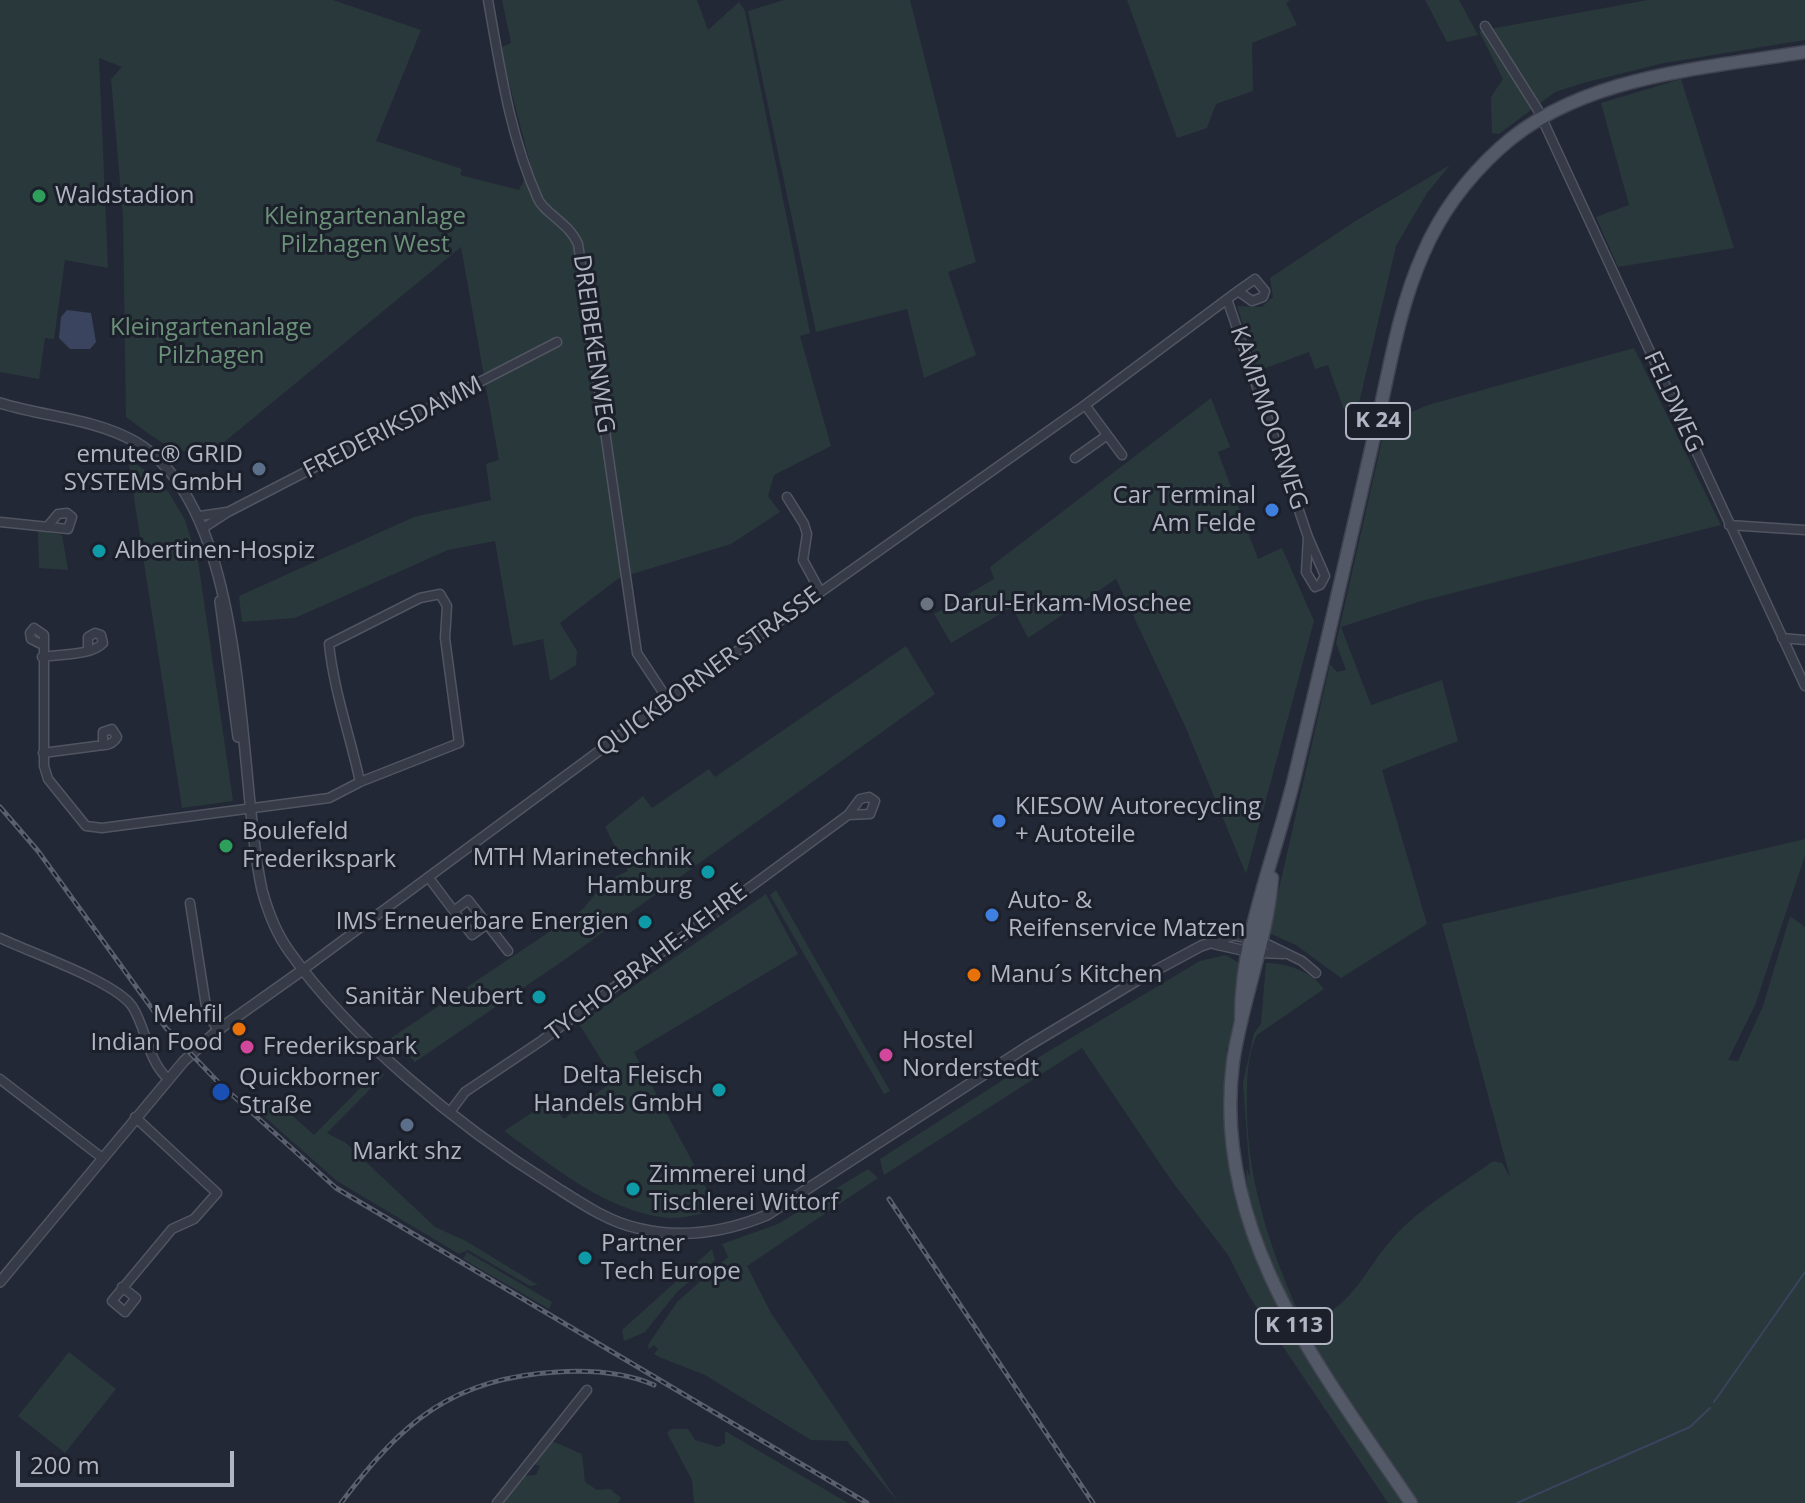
<!DOCTYPE html>
<html>
<head>
<meta charset="utf-8">
<style>
  body { margin:0 }
  #map { position:relative; width:1805px; height:1503px; overflow:hidden; background:#232836; font-family:"Open Sans",sans-serif }
  canvas { display:block }
  .scale { position:absolute; left:16px; top:1451px; width:218px; height:36px; box-sizing:border-box; border:4px solid #b1b5c3; border-top:0; padding-left:10px; font-size:24px; line-height:28px; white-space:nowrap; color:#b1b5c3; -webkit-text-stroke:6px #1c202b; paint-order:stroke }
</style>
</head>
<body>
<div id="map">
<canvas width="1805" height="1503"></canvas>
<div class="scale">200 m</div>
</div>
<script>
const c = document.querySelector('canvas').getContext('2d');
c.lineJoin = 'round';
function fill(path, color) { c.fillStyle = color; c.fill(path, 'evenodd'); }
function strokePath(path, color, width, dash) { c.strokeStyle = color; c.lineWidth = width; c.lineCap = dash ? 'butt' : 'round'; c.setLineDash(dash || []); c.stroke(path); }
function label(font, color, halo, rows, align = 'center') {
  c.font = font + ' "Open Sans",sans-serif'; c.lineWidth = 6; c.setLineDash([]); c.textBaseline = 'middle'; c.strokeStyle = halo; c.fillStyle = color; for (const [text, x, y, turn = 0] of rows) {
    c.save(); c.translate(x, y); c.rotate((+turn || 0) * Math.PI / 180); c.textAlign = isNaN(turn) ? turn : align; if (halo) c.strokeText(text, 0, 0); c.fillText(text, 0, 0); c.restore();
  }
}
const green = new Path2D(`
  M 0,0 L 333,0 L 421,30 L 376,141 L 462,169 L 460,175 L 519,190 L 531,167 L 500,48 L 511,43 L 502,0 L 697,0 L 708,30 L 739,2 L 745,11 L 810,333 L 800,336 L 831,446 L 774,475 L 768,496 L 780,512 L 731,544 L 619,578 L 560,623 L 577,651 L 576,665 L 550,681 L 543,639 L 513,646 L 495,541 L 448,550 L 295,618 L 242,622 L 239,596 L 414,517 L 491,500 L 486,464 L 499,460 L 461,247 L 217,448 C 181,463 154,437 126,417 L 123,216 L 111,79 L 122,67 L 99,58 L 108,268 L 65,260 L 54,339 L 45,338 L 39,379 L 0,372 Z
  M 784,0 L 910,0 L 976,262 L 948,272 L 976,355 L 924,378 L 907,309 L 816,332 L 748,11 Z
  M 1127,0 L 1290,0 L 1286,3 L 1297,25 L 1252,43 L 1253,91 L 1216,104 L 1207,128 L 1177,138 Z
  M 1425,0 L 1459,0 L 1478,35 L 1447,42 Z
  M 1648,0 L 1805,0 L 1805,40 L 1664,63 L 1583,83 L 1555,92 L 1499,134 L 1492,133 L 1491,97 L 1503,79 L 1479,31 Z
  M 1681,79 L 1734,248 L 1618,267 L 1596,217 L 1629,205 L 1601,103 Z
  M 1450,165 L 1427,193 L 1396,246 L 1359,403 L 1344,410 L 1328,365 L 1315,369 L 1309,352 L 1258,371 L 1237,306 L 1262,307 L 1273,297 L 1270,278 L 1357,220 Z
  M 1634,348 L 1721,525 L 1421,601 L 1341,627 L 1371,705 L 1442,680 L 1458,741 L 1382,770 L 1427,924 L 1341,978 L 1296,945 L 1269,933 L 1330,664 L 1337,672 L 1346,670 L 1336,643 L 1383,436 L 1404,415 L 1428,405 Z
  M 1211,398 L 1230,447 L 1218,452 L 1258,559 L 1282,548 L 1314,621 L 1246,874 L 1185,726 L 1116,579 L 1028,638 L 1012,607 L 951,643 L 934,614 L 994,579 L 990,567 Z
  M 128,459 L 154,476 L 169,493 L 185,520 L 198,561 L 233,801 L 182,808 Z
  M 38,531 L 62,535 L 68,570 L 39,568 Z
  M 906,646 L 935,694 L 567,958 L 415,1062 L 391,1038 L 582,910 L 606,881 L 628,871 L 605,827 L 643,796 L 652,808 L 709,769 L 715,777 Z
  M 1805,839 L 1805,856 L 1755,1005 L 1728,1060 L 1738,1061 L 1763,1006 L 1790,916 L 1805,927 L 1805,1503 L 1416,1503 L 1333,1380 L 1274,1279 L 1248,1199 L 1246,1168 L 1250,1177 L 1243,1083 L 1254,1033 L 1261,1024 L 1266,963 C 1287,963 1312,972 1324,989 L 1257,1035 C 1248,1053 1247,1075 1247,1095 C 1245,1176 1269,1247 1302,1320 L 1308,1323 C 1357,1304 1363,1270 1394,1237 C 1420,1207 1461,1185 1493,1161 L 1502,1163 L 1510,1177 L 1442,924 Z
  M 776,890 L 890,1091 L 884,1094 L 770,895 Z
  M 766,894 L 798,954 L 634,1052 L 718,1210 C 703,1213 684,1219 669,1218 C 606,1212 553,1166 504,1131 L 550,1101 L 564,1119 L 614,1080 L 579,1024 Z
  M 1226,955 L 1242,965 L 1231,1045 L 1226,1050 L 1230,1056 L 1244,1219 L 1254,1252 L 1284,1318 L 1406,1503 L 1388,1503 L 1249,1296 L 1228,1255 L 1171,1180 L 1082,1048 L 884,1175 L 880,1159 L 1034,1060 L 1200,961 Z
  M 379,1069 L 384,1075 L 327,1133 L 346,1143 L 435,1227 L 466,1241 L 538,1285 L 530,1286 L 468,1250 L 459,1254 L 337,1181 L 259,1112 L 275,1100 L 314,1135 Z
  M 868,1169 L 878,1178 L 747,1266 L 771,1313 L 899,1503 L 847,1441 L 811,1440 L 705,1375 L 659,1357 L 654,1354 L 658,1349 L 654,1345 L 649,1349 L 648,1345 L 677,1302 L 728,1257 L 722,1244 L 778,1224 Z
  M 712,1249 L 715,1260 L 677,1292 L 645,1332 L 624,1341 L 622,1330 Z
  M 467,1252 L 552,1302 L 549,1309 L 463,1259 Z
  M 69,1352 L 116,1389 L 65,1453 L 18,1416 Z
  M 671,1429 L 688,1429 L 695,1440 L 718,1447 L 725,1443 L 725,1431 L 848,1503 L 694,1503 L 692,1480 L 667,1433 Z
  M 550,1440 L 582,1454 L 585,1482 L 597,1490 L 610,1489 L 621,1498 L 618,1503 L 502,1503 L 522,1476 L 536,1475 L 540,1466 L 531,1463 Z`);
const water = new Path2D(`
  M 67,310 L 91,313 L 96,342 L 90,349 L 70,349 L 59,338 L 61,317 Z`);
const stream = new Path2D(`
  M 1714,1402 L 1805,1272
  M 1517,1503 L 1690,1427 L 1710,1408`);
const minor = new Path2D(`
  M 488,0 C 500,67 510,137 538,199 C 544,213 569,223 578,244 L 637,653 L 668,700
  M 1485,26 L 1538,110 L 1805,686
  M 1227,299 L 1308,537 L 1306,572 L 1315,587 L 1320,585 L 1325,576 L 1308,537
  M 1085,405 L 1122,455
  M 1075,458 L 1106,436
  M 787,497 L 804,524 L 807,534 L 803,560 L 820,591
  M 200,516 L 227,512
  M 0,522 L 68,529 L 72,517 L 67,513 L 58,514 L 47,527
  M 1729,525 L 1805,530
  M 205,527 L 228,512 L 557,342
  M 1782,638 L 1805,640
  M 43,645 L 31,639 L 30,633 L 34,628 L 44,635 L 44,766 L 48,779 L 86,826 L 102,828 L 329,798 L 360,782 L 459,743 L 445,638 L 447,606 L 440,594 L 420,598 L 329,644 C 334,692 350,735 360,782
  M 42,657 C 59,654 91,656 103,643 L 101,635 L 95,633 L 88,637 L 88,650
  M 43,753 L 96,746 C 104,745 112,746 117,737 L 112,729 L 103,732 L 103,745
  M 429,878 L 472,935 L 487,924 L 508,951
  M 190,903 L 207,1013 L 218,1030
  M 454,911 L 468,900 L 487,924
  M 0,938 C 31,953 114,981 132,1006 C 147,1029 146,1057 167,1078
  M 1261,941 L 1302,961 L 1316,973
  M 1259,953 L 1284,954
  M 304,969 L 668,700 L 1085,405 L 1238,291 L 1255,279 L 1265,291 L 1263,297 L 1252,301 L 1238,291
  M 0,1079 L 101,1157
  M 450,1112 L 465,1092 L 541,1041 L 848,815 L 860,799 L 869,797 L 875,801 L 870,814 L 848,815
  M 122,1287 L 136,1298 L 125,1312 L 112,1301 L 172,1229 L 194,1219 L 217,1193 L 135,1117
  M 497,1503 L 587,1390`);
const tertiary = new Path2D(`
  M 0,403 C 45,417 92,418 134,441 C 252,508 236,770 262,890 C 268,912 276,933 289,951 C 351,1039 460,1127 551,1184 C 578,1201 606,1221 637,1228 C 681,1239 726,1232 767,1215 L 1028,1046 L 1136,981 L 1201,946 L 1234,935 L 1254,939
  M 220,601 L 238,737
  M 1215,944 L 1251,952
  M 0,1282 L 184,1061 L 218,1030 L 304,969`);
const primary = new Path2D(`
  M 1272,878 C 1267,941 1242,1000 1233,1062 C 1211,1233 1322,1371 1411,1503
  M 1241,1018 C 1241,934 1276,855 1295,775 C 1322,664 1348,552 1373,441 C 1388,379 1397,312 1423,254 C 1440,214 1468,177 1500,148 C 1580,75 1703,69 1805,52`);
const rail = new Path2D(`
  M 0,807 L 38,851 L 166,1028 L 220,1084 L 336,1188 L 867,1503
  M 889,1199 L 1093,1503
  M 341,1503 C 402,1422 452,1378 557,1372 C 590,1370 624,1372 654,1385`);
const markers = [
  [39,196,8,"#2e9e5b"],
  [259,469,8,"#5c6f8a"],
  [1272,510,8,"#3f7fe0"],
  [99,551,8,"#0f9aa8"],
  [927,604,8,"#6b7280"],
  [999,821,8,"#3f7fe0"],
  [226,846,8,"#2e9e5b"],
  [708,872,8,"#0f9aa8"],
  [992,915,8,"#3f7fe0"],
  [645,922,8,"#0f9aa8"],
  [974,975,8,"#e8710a"],
  [539,997,8,"#0f9aa8"],
  [239,1029,8,"#e8710a"],
  [247,1047,8,"#d1479c"],
  [886,1055,8,"#d1479c"],
  [719,1090,8,"#0f9aa8"],
  [221,1092,10,"#1a4fb4"],
  [407,1125,8,"#5c6f8a"],
  [633,1189,8,"#0f9aa8"],
  [585,1258,8,"#0f9aa8"]
];
const shields = [
  [1378,421,64],
  [1294,1326,76]
];
const shieldNames = [
  ["K 24",1378,421],
  ["K 113",1294,1326]
];
const poiNames = [
  ["Waldstadion",55,196],
  ["emutec® GRID",243,455,"right"],
  ["SYSTEMS GmbH",243,483,"right"],
  ["Car Terminal",1256,496,"right"],
  ["Am Felde",1256,524,"right"],
  ["Albertinen-Hospiz",115,551],
  ["Darul-Erkam-Moschee",943,604],
  ["KIESOW Autorecycling",1015,807],
  ["+ Autoteile",1015,835],
  ["Boulefeld",242,832],
  ["Frederikspark",242,860],
  ["MTH Marinetechnik",692,858,"right"],
  ["Hamburg",692,886,"right"],
  ["Auto- &",1008,901],
  ["Reifenservice Matzen",1008,929],
  ["IMS Erneuerbare Energien",629,922,"right"],
  ["Manu´s Kitchen",990,975],
  ["Sanitär Neubert",523,997,"right"],
  ["Mehfil",223,1015,"right"],
  ["Indian Food",223,1043,"right"],
  ["Hostel",902,1041],
  ["Norderstedt",902,1069],
  ["Frederikspark",263,1047],
  ["Delta Fleisch",703,1076,"right"],
  ["Handels GmbH",703,1104,"right"],
  ["Quickborner",239,1078],
  ["Straße",239,1106],
  ["Markt shz",407,1152,"center"],
  ["Zimmerei und",649,1175],
  ["Tischlerei Wittorf",649,1203],
  ["Partner",601,1244],
  ["Tech Europe",601,1272]
];
const parkNames = [
  ["Kleingartenanlage",365,217],
  ["Pilzhagen West",365,245],
  ["Kleingartenanlage",211,328],
  ["Pilzhagen",211,356]
];
const streetNames = [
  ["DREIBEKENWEG",593,344,82],
  ["FELDWEG",1673,402,65],
  ["KAMPMOORWEG",1268,418,71],
  ["FREDERIKSDAMM",393,428,-27],
  ["QUICKBORNER STRASSE",709,672,-36],
  ["TYCHO-BRAHE-KEHRE",647,963,-37]
];
fill(green, '#29383b');
fill(water, '#3a445e');
strokePath(stream, '#3a445e', 2);
strokePath(minor, '#515561', 11);
strokePath(tertiary, '#515561', 12);
strokePath(primary, '#404450', 15);
strokePath(minor, '#363b47', 8);
strokePath(tertiary, '#363b47', 9);
strokePath(primary, '#545967', 12);
strokePath(rail, '#5b606f', 5);
strokePath(rail, '#1c202b', 2, [6]);
for (const [x, y, r, color] of markers) { const dot = new Path2D(); dot.arc(x, y, r, 0, 2 * Math.PI); c.fillStyle = color; c.fill(dot); strokePath(dot, '#1c202b', 3); }
for (const [x, y, w] of shields) { const box = new Path2D(); box.roundRect(x - w / 2, y - 18, w, 36, 6); c.fillStyle = '#1c202b'; c.fill(box); strokePath(box, '#b1b5c3', 2); }
label('bold 22px', '#b1b5c3', null, shieldNames);
label('24px', '#b1b5c3', '#1c202b', poiNames, 'left');
label('24px', '#6b9179', '#1c202b', parkNames);
label('24px', '#b1b5c3', '#1c202b', streetNames);
</script>
</body>
</html>
